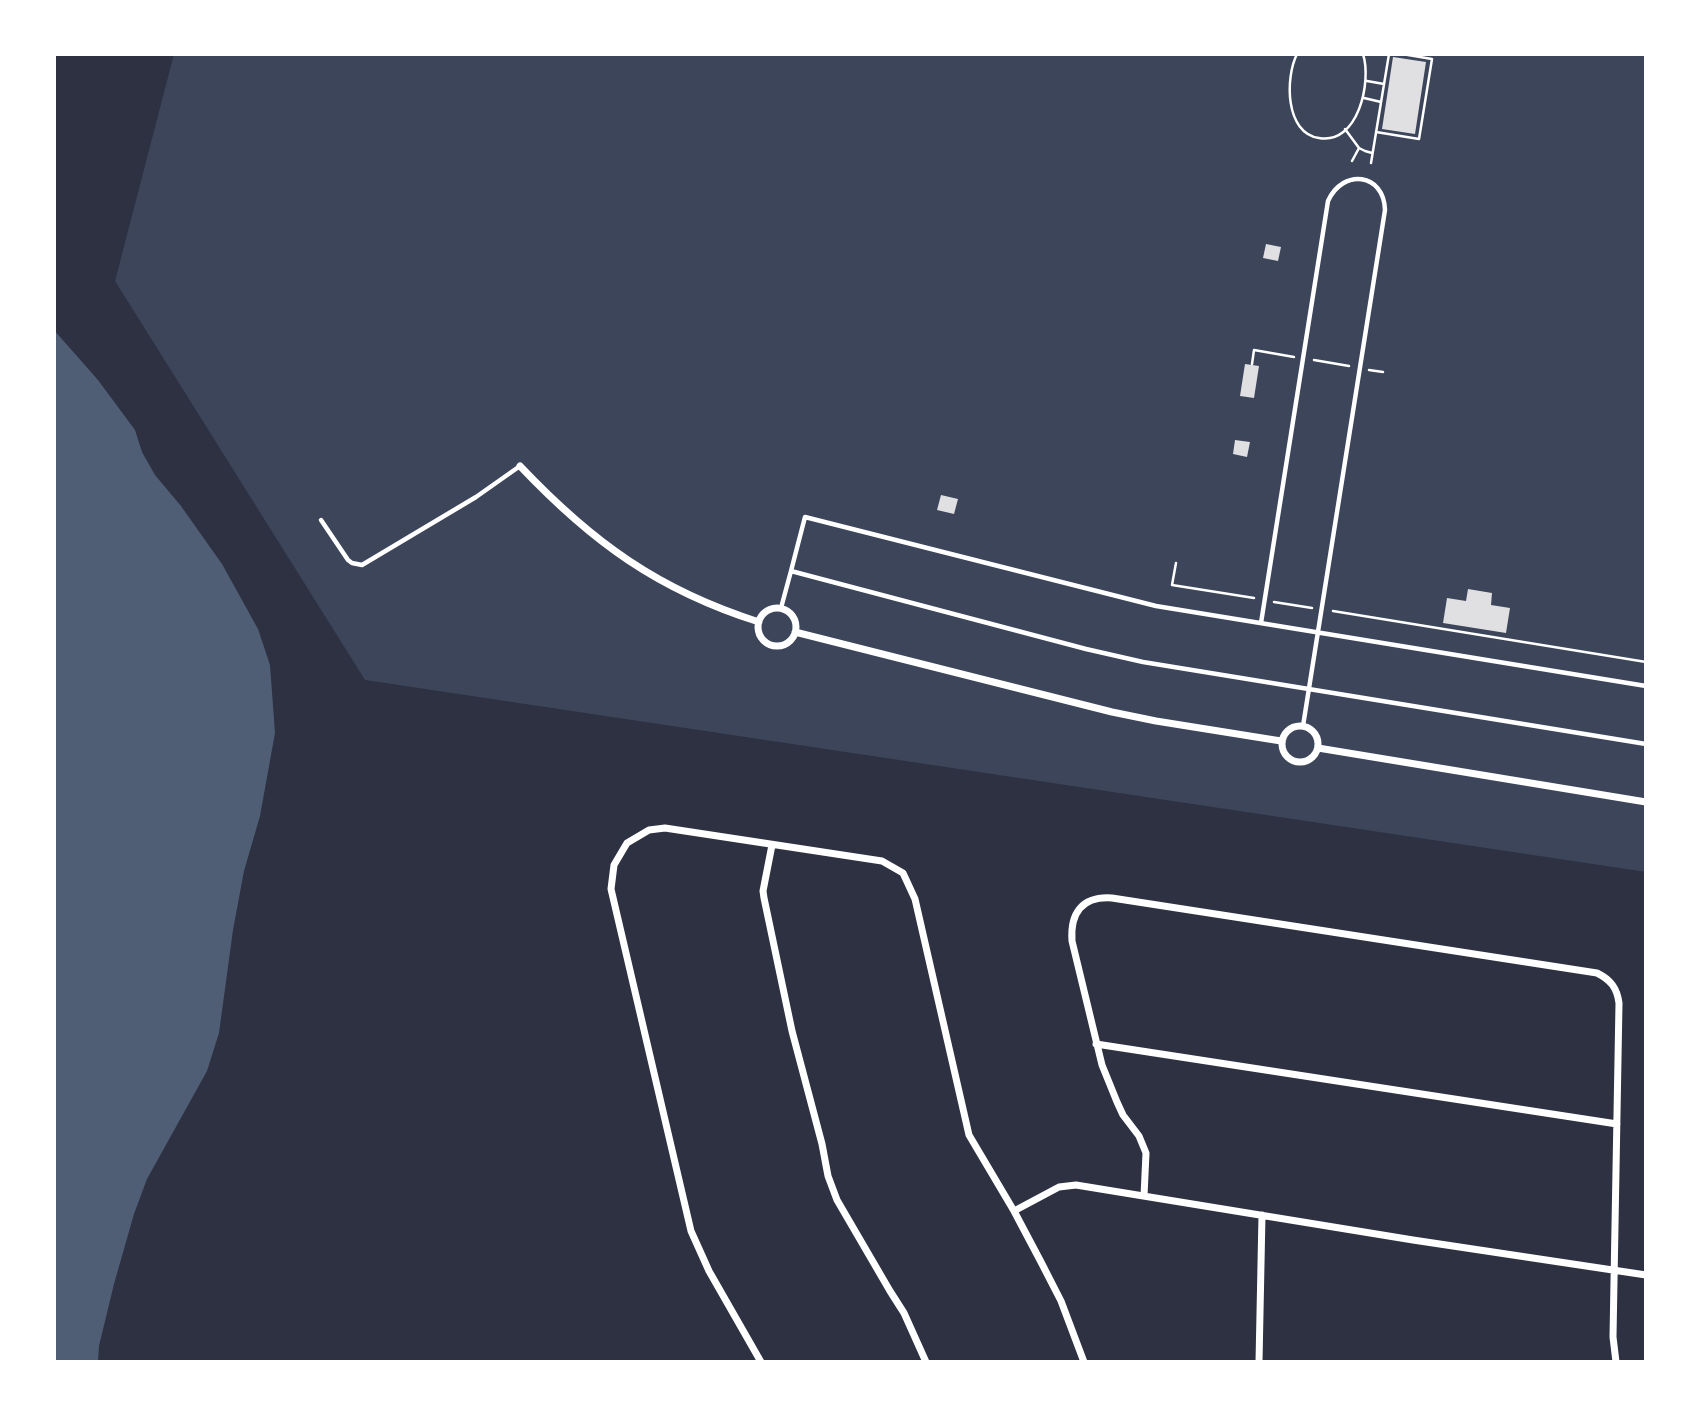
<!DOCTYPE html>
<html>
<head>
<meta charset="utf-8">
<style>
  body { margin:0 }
  #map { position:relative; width:1700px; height:1416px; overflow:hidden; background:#2d3142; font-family:"Work Sans",sans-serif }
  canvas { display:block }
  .frame { position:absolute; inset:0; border:56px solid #fff; pointer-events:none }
</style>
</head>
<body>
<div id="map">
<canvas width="1700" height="1416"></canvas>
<div class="frame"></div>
</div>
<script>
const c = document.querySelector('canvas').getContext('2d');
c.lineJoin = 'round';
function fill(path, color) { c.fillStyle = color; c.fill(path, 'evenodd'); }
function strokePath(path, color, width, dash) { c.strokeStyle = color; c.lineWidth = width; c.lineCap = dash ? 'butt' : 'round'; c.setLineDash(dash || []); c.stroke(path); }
const green = new Path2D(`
  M 174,54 L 1646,54 L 1646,872 L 365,680 L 115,281 Z`);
const water = new Path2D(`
  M 54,330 L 98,380 L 135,430 L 142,452 L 155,475 L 181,506 L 222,564 L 258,629 L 270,665 L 275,733 L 260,816 L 244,871 L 233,930 L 219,1033 L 207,1071 L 147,1179 L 134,1214 L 114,1284 L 99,1346 L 98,1362 L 54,1362 Z`);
const building = new Path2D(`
  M 1393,57 L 1426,62 L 1415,134 L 1382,129 Z
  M 1266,244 L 1281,247 L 1278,261 L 1263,258 Z
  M 1245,364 L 1259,366 L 1254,398 L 1240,396 Z
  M 1235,440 L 1250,442 L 1247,457 L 1233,454 Z
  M 941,495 L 958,499 L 954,514 L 937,510 Z
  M 1468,589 L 1492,593 L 1491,605 L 1510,608 L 1506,633 L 1443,623 L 1447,598 L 1466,601 Z`);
const path = new Path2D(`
  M 1297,54 C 1285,78 1285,133 1319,138 C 1358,145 1372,82 1363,54
  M 1367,81 L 1384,84
  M 1364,98 L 1381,102
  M 1345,129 L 1359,148 L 1352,161
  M 1376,132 L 1419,139 L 1432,59 L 1402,54
  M 1359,148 L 1365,151 L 1372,153
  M 1371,163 L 1389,54
  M 1314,360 L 1349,366
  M 1252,364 L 1254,350 L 1294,357
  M 1369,370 L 1383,372
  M 1176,563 L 1172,585 L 1254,598
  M 1274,602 L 1312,608
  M 1333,611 L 1646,662`);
const service = new Path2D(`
  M 321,520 L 348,560 L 352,563 L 362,565 L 476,497 L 520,466
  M 791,571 L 805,517 L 1156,606 L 1646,686
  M 781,608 L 791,571 L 1086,649 L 1143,662 L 1646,744
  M 1261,623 L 1328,201 C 1343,168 1384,173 1385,210 L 1303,726`);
const minor = new Path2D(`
  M 520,466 C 592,542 658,590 759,622
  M758 627a19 19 0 1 1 38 0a19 19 0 1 1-38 0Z
  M 795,632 L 1112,712 L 1156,721 L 1281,741
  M1282 744a18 18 0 1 1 36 0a18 18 0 1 1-36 0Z
  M 1318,748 L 1646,802
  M 772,845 L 763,891 L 764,898 L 792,1031 L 822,1144 L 828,1176 L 837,1200 L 890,1291 L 904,1313 L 926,1362
  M 1096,1044 L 1617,1124
  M 1144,1196 L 1146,1153 L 1139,1136 L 1123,1115 L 1117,1102 L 1102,1065 L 1072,941 C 1070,913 1082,896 1112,898 L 1597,973 C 1611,980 1617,988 1619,1003 L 1613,1337 L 1616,1362
  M 1014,1211 L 1059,1187 L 1076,1185 L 1413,1240 L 1646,1275
  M 761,1362 L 709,1271 L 691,1231 L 611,889 L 614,865 L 627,843 L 649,830 L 665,828 L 882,861 L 903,873 L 915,899 L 969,1135 L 1014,1211 L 1041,1262 L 1061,1301 L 1084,1362
  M 1259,1362 L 1262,1215`);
fill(green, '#3c4559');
fill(water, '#4f5d75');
fill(building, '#e0e0e3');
strokePath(path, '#fff', 2.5);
strokePath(service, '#fff', 4.5);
strokePath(minor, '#fff', 7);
</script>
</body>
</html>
